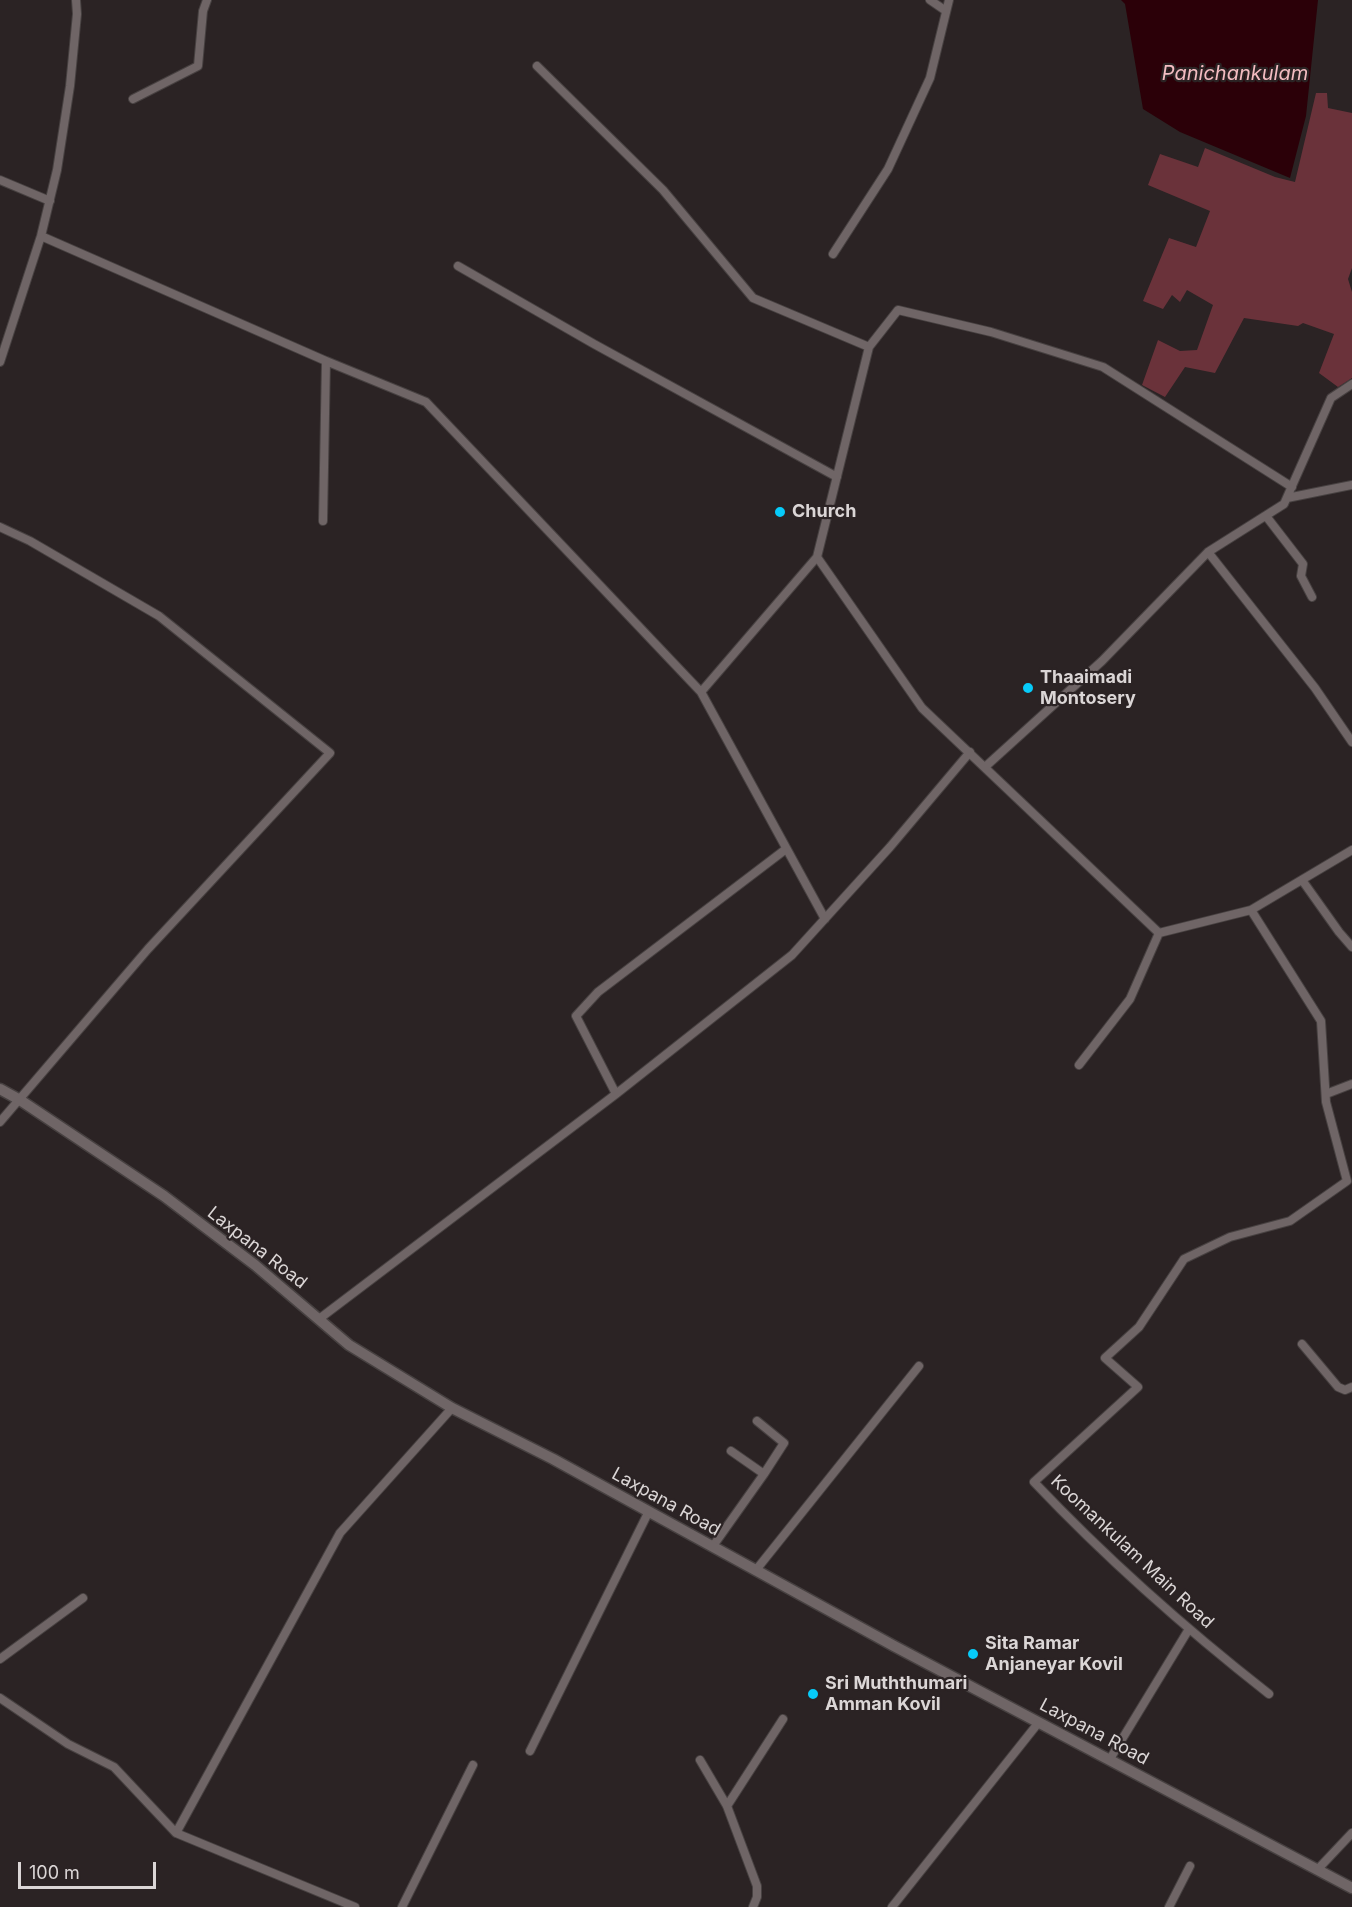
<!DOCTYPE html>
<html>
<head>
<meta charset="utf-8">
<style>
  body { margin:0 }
  #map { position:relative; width:1352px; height:1907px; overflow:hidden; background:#2b2324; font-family:Inter,sans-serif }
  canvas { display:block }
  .scale { position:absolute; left:18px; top:1862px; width:138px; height:27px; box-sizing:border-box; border:3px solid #dbd6d6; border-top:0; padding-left:8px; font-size:18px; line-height:21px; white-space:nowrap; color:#dbd6d6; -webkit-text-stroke:4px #2b2324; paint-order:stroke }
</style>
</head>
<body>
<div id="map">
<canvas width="1352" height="1907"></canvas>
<div class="scale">100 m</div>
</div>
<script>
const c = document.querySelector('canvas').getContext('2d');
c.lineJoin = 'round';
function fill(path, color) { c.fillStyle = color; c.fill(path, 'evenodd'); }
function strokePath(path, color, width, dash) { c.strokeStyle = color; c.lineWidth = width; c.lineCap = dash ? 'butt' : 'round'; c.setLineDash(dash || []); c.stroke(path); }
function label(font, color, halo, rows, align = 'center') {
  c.font = font + ' Inter,sans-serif'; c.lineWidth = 4.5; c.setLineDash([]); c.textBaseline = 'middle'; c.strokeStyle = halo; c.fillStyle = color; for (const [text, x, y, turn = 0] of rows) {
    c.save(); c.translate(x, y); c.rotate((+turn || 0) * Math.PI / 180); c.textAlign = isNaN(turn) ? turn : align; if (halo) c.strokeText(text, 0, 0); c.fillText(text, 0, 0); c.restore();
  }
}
const green = new Path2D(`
  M 1316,93 L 1327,93 L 1328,108 L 1352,113 L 1352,268 L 1348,279 L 1352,292 L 1352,378 L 1338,387 L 1319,373 L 1334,334 L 1303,323 L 1298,326 L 1244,318 L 1215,373 L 1185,367 L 1165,397 L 1142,385 L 1158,340 L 1180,351 L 1197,350 L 1213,305 L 1187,290 L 1180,302 L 1172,295 L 1163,309 L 1143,301 L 1169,238 L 1196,247 L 1210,211 L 1148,185 L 1160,154 L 1198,167 L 1205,148 L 1275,177 L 1295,182 Z`);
const water = new Path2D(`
  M 1121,0 L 1318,0 L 1306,116 L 1290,178 L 1180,132 L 1143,109 L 1125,4 Z`);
const minor = new Path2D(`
  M 930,0 L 946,11
  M 133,99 L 198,66 L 203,11 L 207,0
  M 0,180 L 50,201
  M 41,236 L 326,361 L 426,402 L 701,692 L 817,557 L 869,347 L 753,298 L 663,190 L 537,66
  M 833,254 L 888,169 L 930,78 L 949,0
  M 458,266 L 594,344 L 837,477
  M 869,347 L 898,310 L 991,332 L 1103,367 L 1292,487
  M 0,362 L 41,236 L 57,170 L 70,86 L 77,14 L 76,0
  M 1287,498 L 1352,485
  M 1266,516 L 1303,564 L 1301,576 L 1312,597
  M 323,521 L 326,361
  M 0,527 L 30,541 L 159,616 L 330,753 L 148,949 L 0,1122
  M 1208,552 L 1315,688 L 1352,742
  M 817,557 L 922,708 L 1159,933 L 1251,910
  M 701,692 L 825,919
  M 985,767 L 1102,661 L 1208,552 L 1284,504 L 1331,398 L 1352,384
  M 1302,880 L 1339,932 L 1352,947
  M 1079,1065 L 1130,999 L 1159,933
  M 616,1094 L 576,1016 L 598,992 L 786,849
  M 1326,1094 L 1352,1084
  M 319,1319 L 616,1094 L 792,955 L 890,847 L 970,752
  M 1302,1344 L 1338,1387 L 1345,1390 L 1352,1387
  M 757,1421 L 784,1443 L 764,1474
  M 713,1546 L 764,1474 L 731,1451
  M 756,1570 L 919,1366
  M 0,1659 L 83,1598
  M 1269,1694 C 1186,1629 1107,1559 1034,1482 L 1138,1387 L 1105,1358 L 1139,1327 L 1184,1259 L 1230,1237 L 1290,1221 L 1347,1181 L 1326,1102 L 1321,1021 L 1251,910 L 1352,850
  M 0,1698 L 68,1744 L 114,1767 L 176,1833 L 355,1907
  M 530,1751 L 649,1511
  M 1110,1759 L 1189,1629
  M 700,1760 L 727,1806 L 757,1886 L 757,1897 L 753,1907
  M 727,1806 L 783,1719
  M 176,1833 L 340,1533 L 452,1408
  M 1318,1869 L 1352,1833
  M 402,1907 L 473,1765
  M 892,1907 L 1039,1722
  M 1169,1907 L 1190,1866`);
const tertiary = new Path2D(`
  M 0,1089 L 20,1100 L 164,1196 L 255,1265 L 349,1345 L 452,1408 L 553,1459 L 894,1646 L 1352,1888`);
const markers = [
  [780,512,6,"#07cbf9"],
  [1028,688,6,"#07cbf9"],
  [973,1654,6,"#07cbf9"],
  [813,1694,6,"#07cbf9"]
];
const poiNames = [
  ["Church",792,512],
  ["Thaaimadi",1040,678],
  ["Montosery",1040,699],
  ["Sita Ramar",985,1644],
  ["Anjaneyar Kovil",985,1665],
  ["Sri Muththumari",825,1684],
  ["Amman Kovil",825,1705]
];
const streetNames = [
  ["Laxpana Road",257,1248,38],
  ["Laxpana Road",666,1502,29],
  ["Koomankulam Main Road",1132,1552,43],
  ["Laxpana Road",1094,1732,28]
];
const waterNames = [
  ["Panichankulam",1235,74]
];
fill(green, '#6a323a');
fill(water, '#2b0008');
strokePath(minor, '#474141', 10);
strokePath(tertiary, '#474141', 13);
strokePath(minor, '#6f6566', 8);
strokePath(tertiary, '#6f6566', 10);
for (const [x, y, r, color] of markers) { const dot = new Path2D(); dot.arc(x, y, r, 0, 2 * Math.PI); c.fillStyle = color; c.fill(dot); strokePath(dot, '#2b2324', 2); }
label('bold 18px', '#dbd6d6', '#2b2324', poiNames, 'left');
label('18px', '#dbd6d6', '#2b2324', streetNames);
label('italic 20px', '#f3bcc1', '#2b2324', waterNames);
</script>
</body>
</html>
